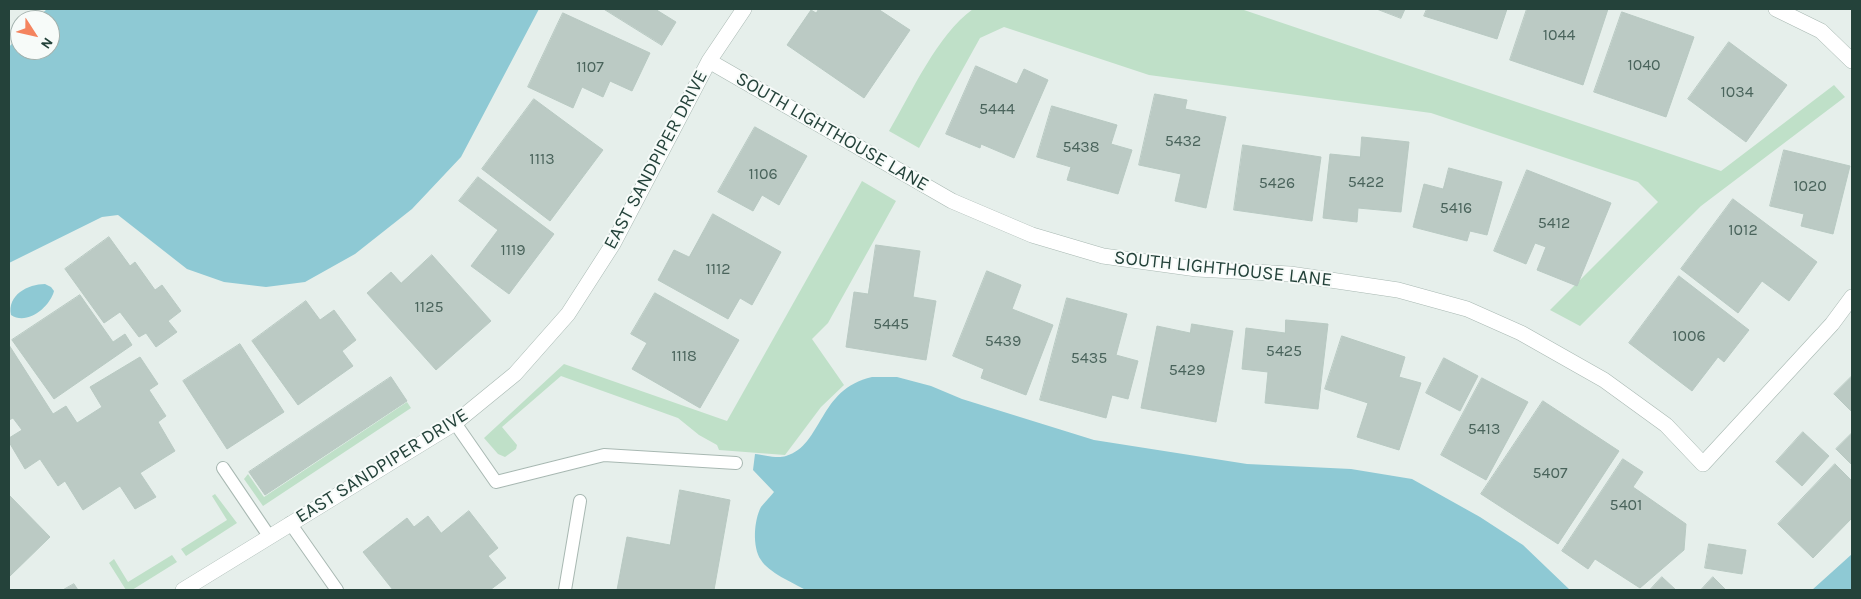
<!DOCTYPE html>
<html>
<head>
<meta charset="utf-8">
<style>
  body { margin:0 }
  #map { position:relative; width:1861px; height:599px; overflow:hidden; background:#e6efeb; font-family:Karla,sans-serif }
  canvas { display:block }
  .frame { position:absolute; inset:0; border:10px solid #24423a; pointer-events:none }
  .north { position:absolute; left:10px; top:10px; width:50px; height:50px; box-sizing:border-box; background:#f7fbf9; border:1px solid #a3b1ad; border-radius:50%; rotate:125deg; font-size:14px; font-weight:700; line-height:20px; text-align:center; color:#24423a }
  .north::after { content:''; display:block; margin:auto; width:18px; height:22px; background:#f4845f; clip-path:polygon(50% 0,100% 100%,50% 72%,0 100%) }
</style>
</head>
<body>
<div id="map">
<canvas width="1861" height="599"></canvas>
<div class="frame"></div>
<div class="north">N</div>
</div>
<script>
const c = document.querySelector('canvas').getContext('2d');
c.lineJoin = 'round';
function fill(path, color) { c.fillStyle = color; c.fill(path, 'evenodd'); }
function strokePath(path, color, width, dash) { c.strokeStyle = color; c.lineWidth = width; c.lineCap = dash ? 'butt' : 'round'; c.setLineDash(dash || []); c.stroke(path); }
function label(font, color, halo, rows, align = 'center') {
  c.font = font + ' Karla,sans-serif'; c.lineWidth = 4; c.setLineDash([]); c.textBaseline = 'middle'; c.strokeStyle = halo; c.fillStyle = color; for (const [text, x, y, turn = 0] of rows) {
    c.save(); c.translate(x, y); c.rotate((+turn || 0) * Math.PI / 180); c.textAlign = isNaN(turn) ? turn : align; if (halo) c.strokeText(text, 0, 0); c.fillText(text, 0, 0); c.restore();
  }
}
const green = new Path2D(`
  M 973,9 L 1241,9 L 1721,171 L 1834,85 L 1845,97 L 1701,206 L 1580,326 L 1550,310 L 1658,202 L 1638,182 L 1431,113 L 1149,75 L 1004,27 L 980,38 L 919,148 L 889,131 C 912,92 937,35 973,9 Z
  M 862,181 L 896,201 L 828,323 L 812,339 L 844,385 L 821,407 L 785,455 L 719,450 L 717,445 L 699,435 L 678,418 L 561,376 L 502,427 L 517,445 L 516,449 L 505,457 L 498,454 L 484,438 L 564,364 L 727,421 Z
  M 407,402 L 411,408 L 263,506 L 244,479 L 248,474 L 264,497 Z
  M 215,494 L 237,523 L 186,556 L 181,549 L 227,520 L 212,496 Z
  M 172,555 L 177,562 L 132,590 L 126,590 L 109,563 L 114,559 L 128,582 Z`);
const water = new Path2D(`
  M 47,9 L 539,9 L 461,157 L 412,209 L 355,254 L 305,282 L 266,287 L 224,282 L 187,269 L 118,215 L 102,217 L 9,263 L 9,47 L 20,35 L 20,50 L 50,50 L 50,20 L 35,20 Z
  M 45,284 L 51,287 L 54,291 C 50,307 27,326 11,315 C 7,295 28,284 45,284 Z
  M 872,377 L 897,377 L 931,386 L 962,399 L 1094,440 L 1247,464 L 1351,469 L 1412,479 L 1480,517 L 1523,545 L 1570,590 L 806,590 C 793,583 768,572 761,560 C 752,547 754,520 761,507 C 765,502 770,497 774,492 L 753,470 L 755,454 C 764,455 777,459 786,456 C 823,445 818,389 872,377 Z
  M 1852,554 L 1852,590 L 1812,590 Z`);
const building = new Path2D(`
  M 604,9 L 655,9 L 676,22 L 662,45 Z
  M 819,9 L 878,9 L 910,30 L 864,98 L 787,45 L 811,10 L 816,13 Z
  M 1377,9 L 1405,9 L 1401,18 Z
  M 1427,9 L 1507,9 L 1497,39 L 1424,16 Z
  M 1527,9 L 1608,9 L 1583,85 L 1510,60 Z
  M 1622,12 L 1694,37 L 1666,117 L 1594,92 Z
  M 563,13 L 650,53 L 632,91 L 610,81 L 603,97 L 582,87 L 573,108 L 528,87 Z
  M 1729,42 L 1787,85 L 1746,142 L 1688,99 Z
  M 976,66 L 1017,84 L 1024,69 L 1048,80 L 1014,158 L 981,144 L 980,148 L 946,134 Z
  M 1155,94 L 1187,100 L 1185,109 L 1226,117 L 1206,208 L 1175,201 L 1181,174 L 1139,165 Z
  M 534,99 L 603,150 L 550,221 L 482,169 Z
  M 1052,106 L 1117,125 L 1111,144 L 1132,150 L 1118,194 L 1067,180 L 1071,167 L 1037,157 Z
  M 755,127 L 807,156 L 779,205 L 762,195 L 753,211 L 718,192 Z
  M 1362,137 L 1409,142 L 1401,212 L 1358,208 L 1357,222 L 1323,218 L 1330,154 L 1360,157 Z
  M 1243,145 L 1321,157 L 1312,221 L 1234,210 Z
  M 1784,150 L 1850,166 L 1833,234 L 1801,226 L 1804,214 L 1770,206 Z
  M 1449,168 L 1502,182 L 1487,235 L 1470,231 L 1467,241 L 1413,227 L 1424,184 L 1443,189 Z
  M 1527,170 L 1611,203 L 1577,286 L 1537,270 L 1546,247 L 1535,243 L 1526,264 L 1494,251 Z
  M 478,177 L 554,234 L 509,294 L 471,266 L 498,230 L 459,201 Z
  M 1733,199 L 1817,262 L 1789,301 L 1762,281 L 1738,313 L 1681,269 Z
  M 713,214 L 781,252 L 752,305 L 740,298 L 728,319 L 658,280 L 674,250 L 689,257 Z
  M 109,237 L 130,266 L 135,262 L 155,290 L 162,285 L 181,311 L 168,321 L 177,332 L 156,347 L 146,333 L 139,337 L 120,312 L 104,323 L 65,269 Z
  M 876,245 L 920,251 L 913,297 L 936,301 L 926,360 L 846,347 L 854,292 L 868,294 Z
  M 432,255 L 491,321 L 436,370 L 367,293 L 391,272 L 401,283 Z
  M 987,271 L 1021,285 L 1012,309 L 1053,325 L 1026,395 L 981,378 L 984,369 L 953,356 Z
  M 1679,276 L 1749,330 L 1724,362 L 1718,357 L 1692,391 L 1629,343 Z
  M 655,293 L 739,340 L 700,408 L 632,369 L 647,343 L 631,334 Z
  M 80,295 L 113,342 L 125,334 L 132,345 L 54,399 L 12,340 Z
  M 1067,298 L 1127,314 L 1116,355 L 1138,361 L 1128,399 L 1112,395 L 1106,418 L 1040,400 Z
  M 306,301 L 320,320 L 334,310 L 356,340 L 342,351 L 353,366 L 298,405 L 252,341 Z
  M 1286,320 L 1328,324 L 1318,409 L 1265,403 L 1268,372 L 1242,369 L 1246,328 L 1285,333 Z
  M 1192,324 L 1233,331 L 1216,422 L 1141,408 L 1157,326 L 1190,333 Z
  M 1342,336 L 1405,357 L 1399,377 L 1421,383 L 1399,450 L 1357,437 L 1368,403 L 1325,389 Z
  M 240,344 L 284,412 L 227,449 L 183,381 Z
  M 9,345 L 53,414 L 66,406 L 77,423 L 102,407 L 90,387 L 140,357 L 158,384 L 149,390 L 166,416 L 158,422 L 175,451 L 140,473 L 156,497 L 135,509 L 120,486 L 83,510 L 65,481 L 58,486 L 40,459 L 25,469 L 9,442 L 9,438 L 22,430 L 13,418 L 9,420 Z
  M 1444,358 L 1478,376 L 1460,411 L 1426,393 Z
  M 1852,376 L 1852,412 L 1834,394 Z
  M 391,377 L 407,401 L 265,495 L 249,472 Z
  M 1482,378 L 1528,402 L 1486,480 L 1441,455 Z
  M 1543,401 L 1619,451 L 1558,544 L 1481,494 Z
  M 1803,432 L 1829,456 L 1802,486 L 1776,462 Z
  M 1852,433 L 1852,465 L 1836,449 Z
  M 1623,459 L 1643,472 L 1633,487 L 1686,524 L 1684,550 L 1640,588 L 1595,559 L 1588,569 L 1562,551 Z
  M 1835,464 L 1852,481 L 1852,518 L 1813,558 L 1778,524 Z
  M 680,490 L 730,500 L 714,590 L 617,590 L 627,537 L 670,545 Z
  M 9,495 L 50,537 L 9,577 Z
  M 469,511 L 498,548 L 488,556 L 506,578 L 490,590 L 393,590 L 363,552 L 407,518 L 414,527 L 428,516 L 441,533 Z
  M 1709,544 L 1746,550 L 1742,574 L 1705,568 Z
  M 1662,577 L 1676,590 L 1650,590 Z
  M 1713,577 L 1726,590 L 1701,590 Z
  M 74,584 L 78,590 L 63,590 Z`);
const lane = new Path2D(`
  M 455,423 L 496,482 L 604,455 L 736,463
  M 223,468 L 269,536
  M 290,523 L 337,590
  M 565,590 L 580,501`);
const street = new Path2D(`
  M 1776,9 L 1821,31 L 1852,61
  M 709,61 L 952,201 L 1032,235 L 1103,256 L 1197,269 L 1290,274 L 1398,290 L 1467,309 L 1521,333 L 1604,380 L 1666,425 L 1703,464 L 1832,324 L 1852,297
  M 183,590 L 455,423 L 515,374 L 568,314 L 613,244 L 709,61 L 744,9`);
const numberNames = [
  ["1044",1559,35],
  ["1040",1644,65],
  ["1107",590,67],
  ["1034",1737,92],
  ["5444",997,109],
  ["5432",1183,141],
  ["5438",1081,147],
  ["1113",542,159],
  ["1106",763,174],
  ["5422",1366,182],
  ["5426",1277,183],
  ["1020",1810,186],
  ["5416",1456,208],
  ["5412",1554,223],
  ["1012",1743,230],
  ["1119",513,250],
  ["1112",718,269],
  ["1125",429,307],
  ["5445",891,324],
  ["1006",1689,336],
  ["5439",1003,341],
  ["5425",1284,351],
  ["1118",684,356],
  ["5435",1089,358],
  ["5429",1187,370],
  ["5413",1484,429],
  ["5407",1550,473],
  ["5401",1626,505]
];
const streetNames = [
  ["SOUTH LIGHTHOUSE LANE",832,132,30],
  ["EAST SANDPIPER DRIVE",656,160,-62],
  ["SOUTH LIGHTHOUSE LANE",1223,269,6],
  ["EAST SANDPIPER DRIVE",382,466,-32]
];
fill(green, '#bfe0c8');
fill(water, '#8ec9d4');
fill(building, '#bbcac4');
strokePath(building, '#b8c9c2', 1);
strokePath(lane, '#a8b8b2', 14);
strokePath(street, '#a8b8b2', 16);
strokePath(lane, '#fff', 12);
strokePath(street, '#fff', 15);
label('16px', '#4a645c', null, numberNames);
label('19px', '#24423a', '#f7fbf9', streetNames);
</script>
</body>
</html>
